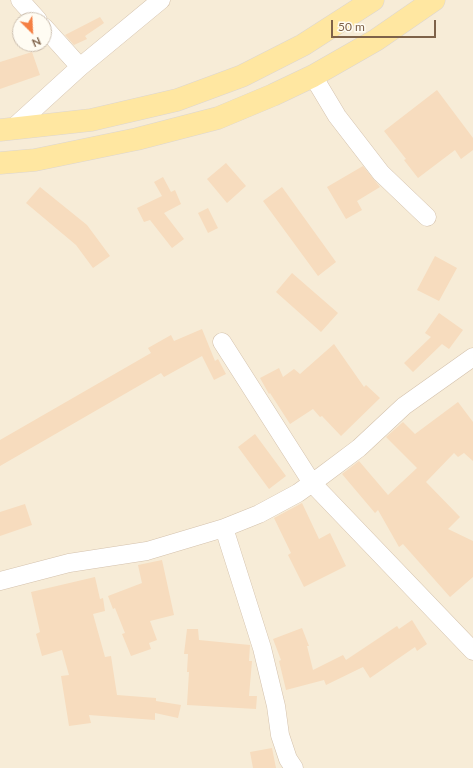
<!DOCTYPE html>
<html>
<head>
<meta charset="utf-8">
<style>
  body { margin:0 }
  #map { position:relative; width:473px; height:768px; overflow:hidden; background:#fff9ea; font-family:Lato,sans-serif }
  canvas { display:block }
  .north { position:absolute; left:12px; top:12px; width:40px; height:40px; box-sizing:border-box; background:#fffcf3; border:1px solid #cbbeaf; border-radius:50%; rotate:156deg; font-size:11px; font-weight:700; line-height:16px; text-align:center; color:#7e6249 }
  .north::after { content:''; display:block; margin:auto; width:14px; height:18px; background:#f57f43; clip-path:polygon(50% 0,100% 100%,50% 72%,0 100%) }
  .scale { position:absolute; left:331px; top:20px; width:105px; height:18px; box-sizing:border-box; border:2px solid #7e6249; border-top:0; padding-left:5px; font-size:12px; line-height:14px; white-space:nowrap; color:#7e6249; -webkit-text-stroke:3px #fffcf3; paint-order:stroke }
</style>
</head>
<body>
<div id="map">
<canvas width="473" height="768"></canvas>
<div class="north">N</div>
<div class="scale">50 m</div>
</div>
<script>
const c = document.querySelector('canvas').getContext('2d');
c.lineJoin = 'round';
function fill(path, color) { c.fillStyle = color; c.fill(path, 'evenodd'); }
function strokePath(path, color, width, dash) { c.strokeStyle = color; c.lineWidth = width; c.lineCap = dash ? 'butt' : 'round'; c.setLineDash(dash || []); c.stroke(path); }
const residential = new Path2D(`
  M 0,0 L 473,0 L 473,768 L 0,768 ZM 20,20 L 44,20 L 44,44 L 20,44 Z`);
const building = new Path2D(`
  M 100,17 L 104,23 L 85,36 L 87,39 L 74,45 L 65,35 Z
  M 32,52 L 40,75 L 0,89 L 0,62 Z
  M 437,90 L 473,138 L 473,150 L 461,159 L 455,150 L 418,178 L 404,160 L 406,159 L 384,131 Z
  M 226,163 L 246,186 L 227,203 L 207,179 Z
  M 363,166 L 380,187 L 357,201 L 362,210 L 346,219 L 327,187 Z
  M 163,177 L 171,192 L 175,190 L 181,204 L 164,213 L 184,239 L 172,248 L 150,220 L 144,222 L 137,208 L 162,196 L 154,182 Z
  M 40,187 L 87,225 L 110,256 L 93,268 L 76,245 L 26,203 Z
  M 282,187 L 336,262 L 318,276 L 263,201 Z
  M 208,208 L 218,228 L 208,233 L 198,213 Z
  M 435,256 L 457,268 L 439,301 L 417,290 Z
  M 292,273 L 338,313 L 321,332 L 276,292 Z
  M 439,313 L 463,330 L 449,349 L 442,344 L 413,372 L 404,363 L 431,337 L 425,333 Z
  M 202,329 L 215,361 L 218,359 L 226,374 L 214,380 L 202,356 L 164,377 L 161,373 L 0,466 L 0,440 L 151,353 L 148,348 L 171,335 L 174,341 Z
  M 334,344 L 364,387 L 366,385 L 380,398 L 341,436 L 322,416 L 320,417 L 313,409 L 290,424 L 270,393 L 269,394 L 260,378 L 279,368 L 283,377 L 294,369 L 300,374 Z
  M 458,402 L 473,422 L 473,461 L 464,453 L 458,457 L 454,453 L 426,482 L 460,517 L 448,529 L 473,541 L 473,577 L 450,597 L 403,544 L 399,547 L 378,510 L 375,513 L 342,474 L 359,461 L 388,495 L 417,468 L 386,437 L 403,422 L 415,434 Z
  M 255,434 L 286,476 L 269,489 L 238,447 Z
  M 302,503 L 319,539 L 330,533 L 346,566 L 304,587 L 288,555 L 291,553 L 274,518 Z
  M 25,504 L 32,525 L 0,536 L 0,512 Z
  M 162,560 L 174,615 L 150,621 L 157,640 L 149,643 L 151,649 L 131,656 L 122,634 L 125,633 L 115,608 L 113,609 L 108,596 L 142,583 L 138,565 Z
  M 95,577 L 100,599 L 103,598 L 105,611 L 93,614 L 105,657 L 111,656 L 117,695 L 156,698 L 156,701 L 181,705 L 178,718 L 155,713 L 155,720 L 89,715 L 91,723 L 69,726 L 61,676 L 69,675 L 62,650 L 42,656 L 36,634 L 40,632 L 31,592 Z
  M 412,620 L 427,644 L 417,651 L 415,647 L 370,678 L 363,667 L 326,685 L 324,680 L 286,690 L 279,661 L 281,660 L 273,639 L 302,628 L 309,646 L 307,646 L 313,670 L 343,655 L 346,660 L 397,626 L 399,629 Z
  M 187,629 L 198,629 L 199,640 L 250,645 L 249,661 L 252,661 L 249,696 L 257,696 L 256,709 L 187,705 L 189,672 L 187,672 L 188,654 L 184,654 Z
  M 272,748 L 276,768 L 253,768 L 250,752 Z`);
const minor = new Path2D(`
  M 20,0 L 38,20
  M 44,27 L 80,67
  M 313,76 L 337,116 L 381,173 L 427,217
  M 13,128 L 80,67 L 161,0
  M 222,342 L 312,483 L 473,651
  M 224,528 L 262,648 L 276,706 L 280,735 L 288,759 L 294,768
  M 0,581 L 69,563 L 147,551 L 224,528 L 259,514 L 298,493 L 323,475 L 359,448 L 404,406 L 473,357`);
const major = new Path2D(`
  M 0,130 L 91,120 L 177,100 L 242,76 L 303,45 L 373,0
  M 0,163 L 35,160 L 137,139 L 218,118 L 273,95 L 313,76 L 376,40 L 434,0`);
fill(residential, '#f7ecd7');
fill(building, '#f7dcbe');
strokePath(minor, '#d4c2ad', 19);
strokePath(major, '#ddd6d0', 23);
strokePath(minor, '#fff', 18);
strokePath(major, '#ffe7a1', 22);
</script>
</body>
</html>
